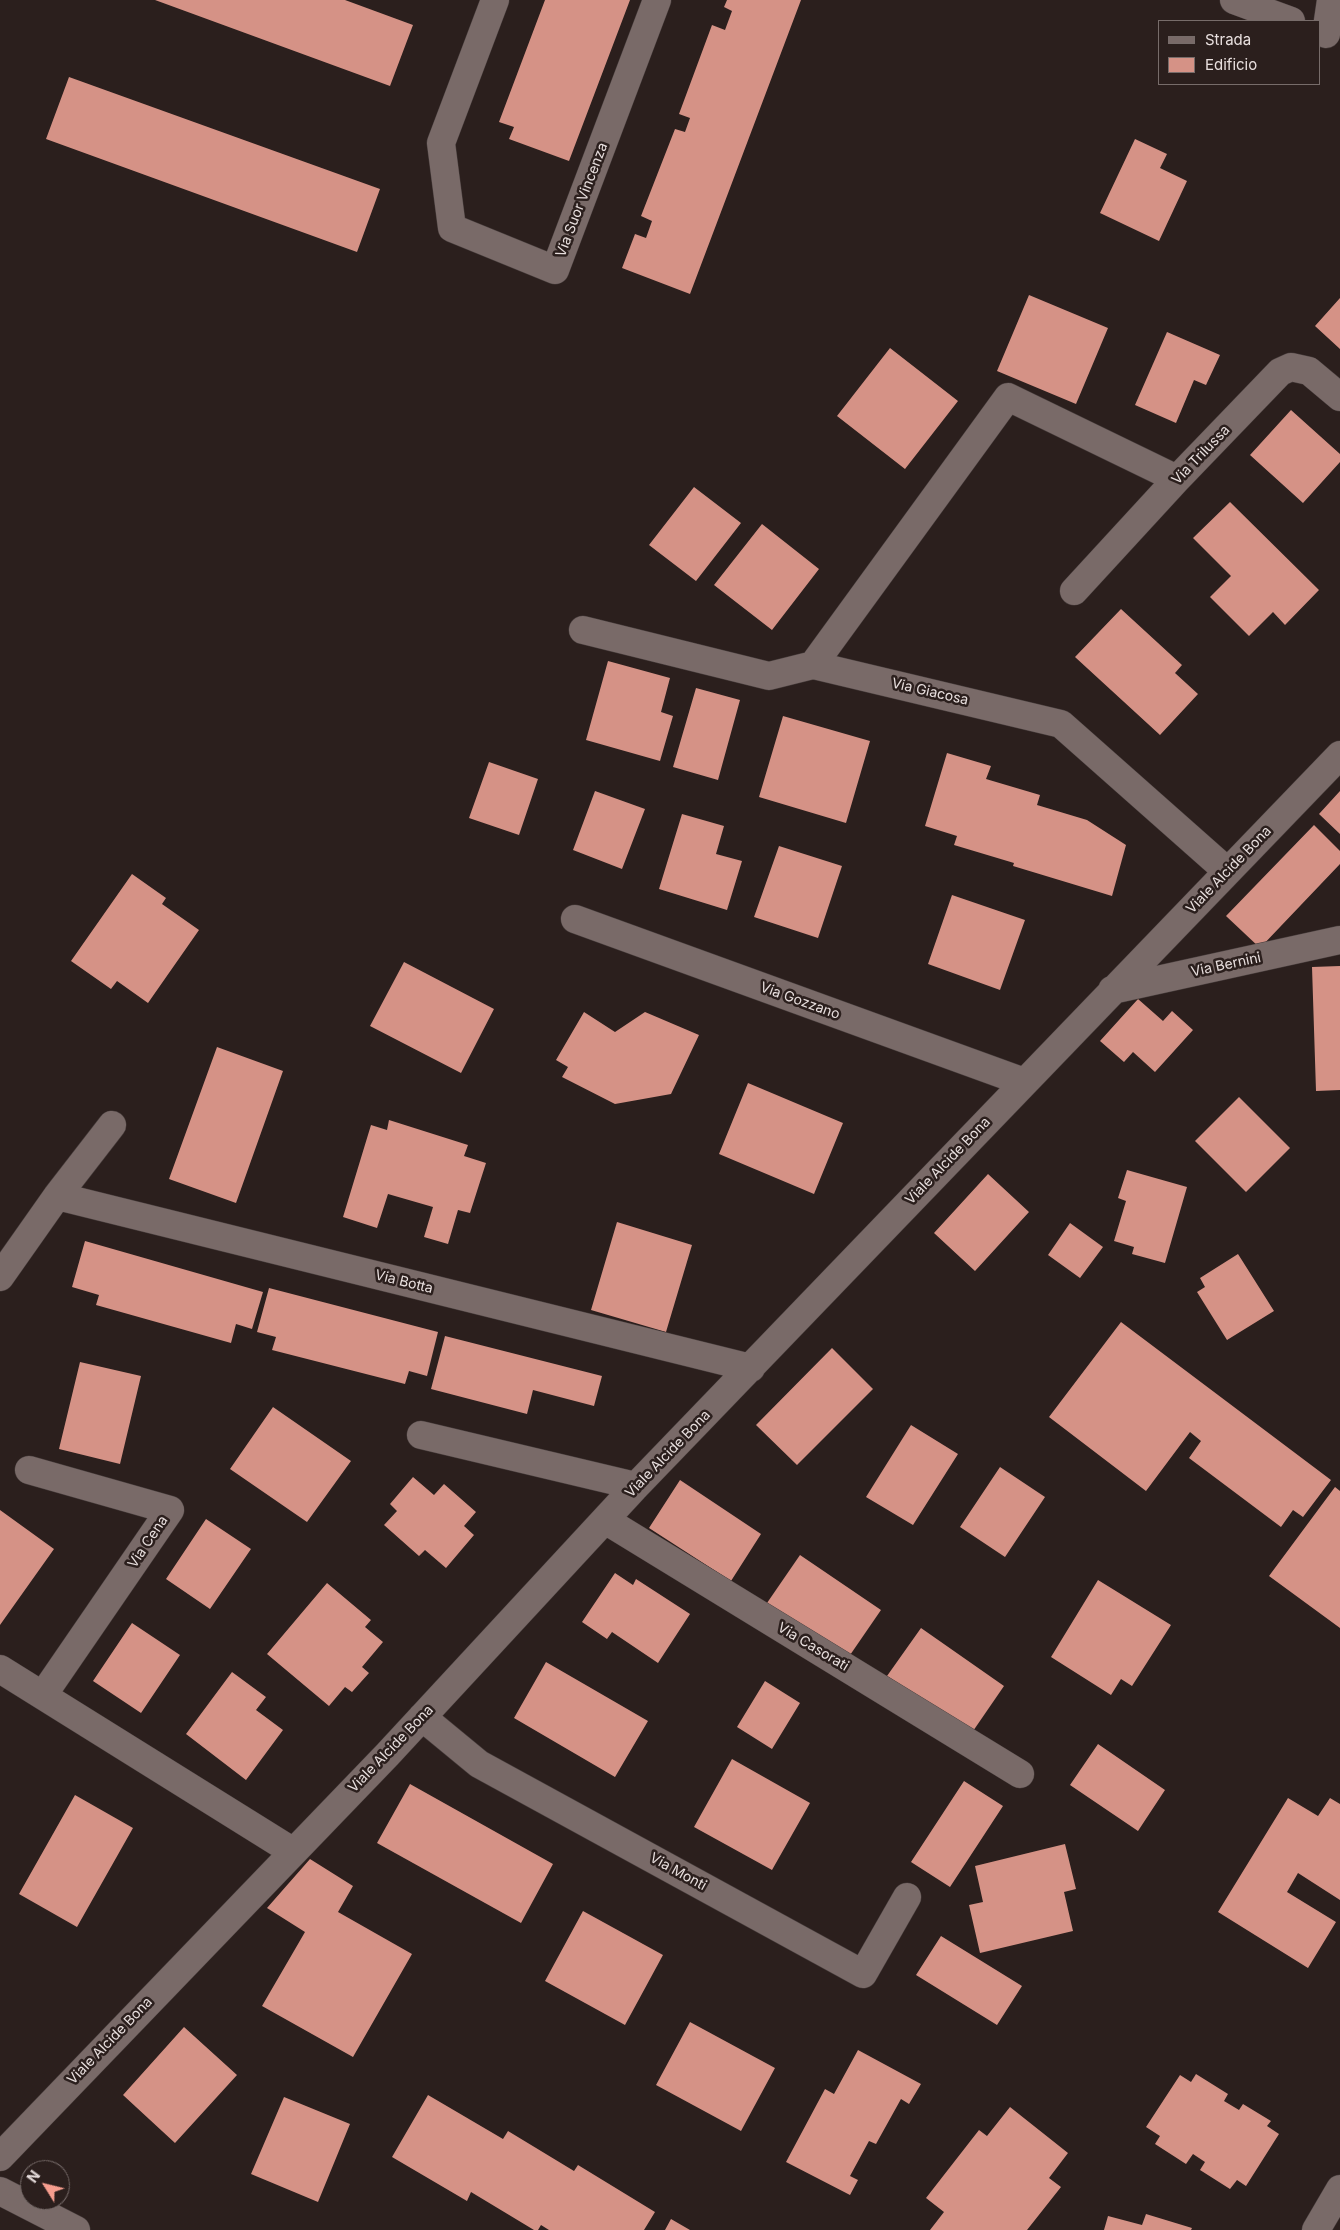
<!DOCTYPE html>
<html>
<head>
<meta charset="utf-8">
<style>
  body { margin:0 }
  #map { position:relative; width:1340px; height:2230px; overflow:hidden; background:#2b1f1d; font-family:Inter,sans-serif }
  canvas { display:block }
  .legend { position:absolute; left:1158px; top:20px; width:162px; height:65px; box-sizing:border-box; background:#2b1f1d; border:1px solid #776c6a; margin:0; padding:6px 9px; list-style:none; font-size:15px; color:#e8dfde }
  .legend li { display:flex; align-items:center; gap:10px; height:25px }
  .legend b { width:25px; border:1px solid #776c6a }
  .north { position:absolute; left:20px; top:2160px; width:50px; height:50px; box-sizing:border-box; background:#2b1f1d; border:1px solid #776c6a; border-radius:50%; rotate:306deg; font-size:14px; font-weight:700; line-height:20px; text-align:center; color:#e8dfde }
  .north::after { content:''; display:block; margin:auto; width:18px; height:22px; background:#f59d8e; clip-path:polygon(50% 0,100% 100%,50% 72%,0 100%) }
</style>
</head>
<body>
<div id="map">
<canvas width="1340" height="2230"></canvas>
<ul class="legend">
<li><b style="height:6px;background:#796a68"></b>Strada</li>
<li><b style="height:14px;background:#d59286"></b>Edificio</li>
</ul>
<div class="north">N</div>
</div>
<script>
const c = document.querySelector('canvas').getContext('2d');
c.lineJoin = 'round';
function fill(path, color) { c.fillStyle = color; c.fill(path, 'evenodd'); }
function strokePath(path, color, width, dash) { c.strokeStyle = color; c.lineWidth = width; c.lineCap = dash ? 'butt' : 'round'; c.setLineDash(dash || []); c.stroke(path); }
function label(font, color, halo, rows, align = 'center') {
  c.font = font + ' Inter,sans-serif'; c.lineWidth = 5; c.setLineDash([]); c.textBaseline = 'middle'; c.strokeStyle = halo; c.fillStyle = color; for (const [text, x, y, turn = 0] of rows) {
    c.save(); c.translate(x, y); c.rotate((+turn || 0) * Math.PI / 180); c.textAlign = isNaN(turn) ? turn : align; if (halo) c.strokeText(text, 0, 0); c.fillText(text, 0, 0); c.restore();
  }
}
const building = new Path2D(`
  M 155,0 L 345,0 L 413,25 L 390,86 Z
  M 545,0 L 630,0 L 569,161 L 509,139 L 514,127 L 499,122 Z
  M 727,0 L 801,0 L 690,294 L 622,268 L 635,234 L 646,238 L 652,221 L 641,216 L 675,129 L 685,132 L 690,118 L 679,114 L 712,25 L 725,30 L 732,11 L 724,7 Z
  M 69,77 L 380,189 L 357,252 L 46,139 Z
  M 1135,139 L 1167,154 L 1160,168 L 1187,181 L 1159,241 L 1100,213 Z
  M 1029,295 L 1108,328 L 1076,404 L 997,371 Z
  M 1340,298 L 1340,349 L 1315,326 Z
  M 1167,332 L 1220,355 L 1206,385 L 1194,380 L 1176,423 L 1135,405 Z
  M 890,348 L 958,401 L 905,469 L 837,416 Z
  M 1291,410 L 1340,454 L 1340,462 L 1303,503 L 1250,455 Z
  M 694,487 L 741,523 L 696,581 L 649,545 Z
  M 1230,502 L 1319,590 L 1285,625 L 1273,612 L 1249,636 L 1210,597 L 1231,576 L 1193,538 Z
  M 762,524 L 819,569 L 772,630 L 714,585 Z
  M 1121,609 L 1182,665 L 1175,673 L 1198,694 L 1160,735 L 1075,657 Z
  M 608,661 L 670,678 L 661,712 L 673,716 L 660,761 L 586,740 Z
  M 696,688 L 740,700 L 718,780 L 673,767 Z
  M 783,716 L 870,741 L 846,823 L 759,797 Z
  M 947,753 L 991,766 L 986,779 L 1040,795 L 1037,805 L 1087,820 L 1126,845 L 1112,896 L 1013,866 L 1014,863 L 954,845 L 957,836 L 925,826 Z
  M 489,762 L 538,779 L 519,835 L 469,818 Z
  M 595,791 L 645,809 L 622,869 L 573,850 Z
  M 1340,791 L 1340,834 L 1319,814 Z
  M 682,814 L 724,826 L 716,854 L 742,861 L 727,910 L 659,889 Z
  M 1314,825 L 1340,851 L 1340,864 L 1260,948 L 1226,916 Z
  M 779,846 L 842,866 L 818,938 L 754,917 Z
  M 132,874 L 166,898 L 162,904 L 199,930 L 148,1003 L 117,981 L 111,989 L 71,961 Z
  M 952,895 L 1025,920 L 1000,990 L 928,964 Z
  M 404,962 L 494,1009 L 461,1073 L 370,1026 Z
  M 1340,966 L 1340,1090 L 1316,1091 L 1312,967 Z
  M 1138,999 L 1163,1021 L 1172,1011 L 1193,1030 L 1155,1072 L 1133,1052 L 1124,1062 L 1100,1041 Z
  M 584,1012 L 615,1032 L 645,1012 L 699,1035 L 671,1094 L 615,1104 L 562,1077 L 568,1067 L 556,1060 Z
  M 217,1047 L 283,1071 L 236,1203 L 169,1179 Z
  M 748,1083 L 843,1123 L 814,1194 L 719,1154 Z
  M 1239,1097 L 1290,1148 L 1246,1192 L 1195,1141 Z
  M 389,1120 L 468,1145 L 464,1156 L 486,1163 L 470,1213 L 458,1210 L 448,1244 L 424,1237 L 433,1207 L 388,1194 L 377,1228 L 343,1217 L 371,1125 L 387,1130 Z
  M 1127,1170 L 1187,1187 L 1165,1263 L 1132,1254 L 1134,1247 L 1114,1241 L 1126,1201 L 1118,1198 Z
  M 988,1174 L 1029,1212 L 975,1271 L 934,1233 Z
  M 617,1222 L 692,1245 L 666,1332 L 591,1310 Z
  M 1070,1223 L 1103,1247 L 1080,1278 L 1048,1255 Z
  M 85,1241 L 263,1292 L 252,1329 L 236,1324 L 231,1343 L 96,1305 L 99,1295 L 72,1287 Z
  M 1238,1254 L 1274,1311 L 1227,1340 L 1197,1292 L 1205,1287 L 1200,1278 Z
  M 269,1288 L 438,1332 L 427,1376 L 409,1371 L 405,1384 L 272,1350 L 276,1337 L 257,1332 Z
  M 1121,1322 L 1331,1480 L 1303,1517 L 1293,1510 L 1281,1527 L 1189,1458 L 1201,1441 L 1190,1432 L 1146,1491 L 1049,1417 Z
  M 445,1336 L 602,1376 L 594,1406 L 533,1390 L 527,1414 L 431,1389 Z
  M 832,1348 L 873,1389 L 797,1465 L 756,1425 Z
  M 80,1362 L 141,1376 L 120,1464 L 59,1449 Z
  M 273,1407 L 351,1461 L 307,1522 L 230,1469 Z
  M 911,1425 L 958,1454 L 913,1525 L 866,1497 Z
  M 1000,1467 L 1045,1497 L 1005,1557 L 960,1527 Z
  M 413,1477 L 434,1495 L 444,1484 L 476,1512 L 464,1526 L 474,1535 L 446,1568 L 425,1550 L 419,1556 L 384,1525 L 397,1511 L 390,1504 Z
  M 680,1480 L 761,1534 L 731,1581 L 649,1528 Z
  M 1335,1487 L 1340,1491 L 1340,1628 L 1269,1576 Z
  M 0,1510 L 54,1549 L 0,1625 Z
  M 206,1519 L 251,1549 L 210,1609 L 166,1579 Z
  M 800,1555 L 881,1610 L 848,1658 L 767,1603 Z
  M 615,1573 L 633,1585 L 636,1579 L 690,1614 L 658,1663 L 612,1632 L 607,1639 L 582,1622 Z
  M 1098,1580 L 1171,1625 L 1132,1686 L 1121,1679 L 1111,1695 L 1051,1657 Z
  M 327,1583 L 371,1620 L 365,1627 L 383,1642 L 362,1667 L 369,1673 L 352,1692 L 345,1687 L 329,1706 L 267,1654 Z
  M 132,1623 L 180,1655 L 141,1713 L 93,1681 Z
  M 921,1628 L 1004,1686 L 971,1734 L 887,1676 Z
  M 546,1662 L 648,1721 L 615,1777 L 514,1718 Z
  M 232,1672 L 266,1697 L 256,1710 L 283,1730 L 246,1780 L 186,1734 Z
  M 765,1681 L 800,1703 L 772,1749 L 737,1727 Z
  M 1098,1744 L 1165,1790 L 1138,1831 L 1070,1785 Z
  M 732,1759 L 810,1803 L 772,1870 L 694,1827 Z
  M 964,1781 L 1003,1806 L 950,1887 L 911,1862 Z
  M 410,1784 L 553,1864 L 521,1923 L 377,1843 Z
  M 75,1795 L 133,1828 L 77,1927 L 19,1894 Z
  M 1288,1798 L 1318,1816 L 1330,1798 L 1340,1804 L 1340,1900 L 1298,1873 L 1287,1892 L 1336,1922 L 1308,1968 L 1218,1912 Z
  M 1065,1844 L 1076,1889 L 1064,1892 L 1073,1931 L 980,1953 L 969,1905 L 983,1902 L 975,1866 Z
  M 310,1859 L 353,1886 L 338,1912 L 412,1954 L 353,2057 L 262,2006 L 305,1932 L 267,1908 Z
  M 583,1911 L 663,1955 L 625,2025 L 545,1981 Z
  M 941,1936 L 1022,1986 L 997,2025 L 916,1975 Z
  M 690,2022 L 775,2068 L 741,2131 L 656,2085 Z
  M 184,2027 L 237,2075 L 175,2143 L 123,2095 Z
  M 858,2050 L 921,2084 L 909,2104 L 901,2099 L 876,2144 L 869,2141 L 850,2176 L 858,2180 L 850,2195 L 786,2162 L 825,2089 L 834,2094 Z
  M 1196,2074 L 1228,2094 L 1224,2101 L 1239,2110 L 1243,2104 L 1271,2121 L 1267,2126 L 1279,2134 L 1246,2186 L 1237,2180 L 1230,2189 L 1200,2170 L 1205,2162 L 1193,2154 L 1186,2164 L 1155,2144 L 1160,2136 L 1146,2127 L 1180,2075 L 1191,2082 Z
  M 428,2095 L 503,2139 L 508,2131 L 574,2171 L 578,2165 L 655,2212 L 644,2230 L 549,2230 L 541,2225 L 538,2230 L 534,2230 L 471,2192 L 467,2201 L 392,2157 Z
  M 284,2097 L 350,2124 L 318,2202 L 251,2174 Z
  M 1010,2107 L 1068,2153 L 1049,2178 L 1061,2187 L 1027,2230 L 930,2230 L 944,2212 L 926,2198 L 979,2130 L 987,2136 Z
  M 1146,2214 L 1192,2228 L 1191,2230 L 1104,2230 L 1108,2216 L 1142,2225 Z
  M 671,2219 L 690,2230 L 665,2230 Z`);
const minor = new Path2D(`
  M 495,0 L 441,143 L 452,228 L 555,270 L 657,0
  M 1234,0 L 1291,21
  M 1326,34 L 1331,0
  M 1074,591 L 1177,479 L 1280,372 L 1291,367 L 1309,371 L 1340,397
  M 583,630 L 769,676 L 813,665 L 1061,724 L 1227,871
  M 813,665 L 1008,397 L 1177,479
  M 575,919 L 1024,1082
  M 1112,990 L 1340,940
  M 57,1196 L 751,1368
  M 0,1277 L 57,1196 L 112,1125
  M 421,1435 L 636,1486
  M 29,1470 L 170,1510 L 43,1695
  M 605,1520 L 1020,1774
  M 0,1669 L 292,1851
  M 422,1717 L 479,1764 L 863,1974 L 907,1897
  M 0,2157 L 387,1755 L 636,1486 L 1340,755
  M 0,2191 L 76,2230
  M 1316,2230 L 1340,2189`);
const streetNames = [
  ["Via Suor Vincenza",582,200,-69],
  ["Via Trilussa",1201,455,-46],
  ["Via Giacosa",930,692,13],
  ["Viale Alcide Bona",1229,870,-46],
  ["Via Bernini",1226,965,-12],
  ["Via Gozzano",800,1001,20],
  ["Viale Alcide Bona",948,1161,-46],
  ["Via Botta",404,1282,14],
  ["Viale Alcide Bona",668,1454,-46],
  ["Via Cena",148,1542,-56],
  ["Via Casorati",813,1647,31],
  ["Viale Alcide Bona",391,1749,-46],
  ["Via Monti",678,1872,29],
  ["Viale Alcide Bona",110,2041,-46]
];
fill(building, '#d59286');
strokePath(minor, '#463c3b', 29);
strokePath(minor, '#796a68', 28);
label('14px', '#e8dfde', '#2b1f1d', streetNames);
</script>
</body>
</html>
